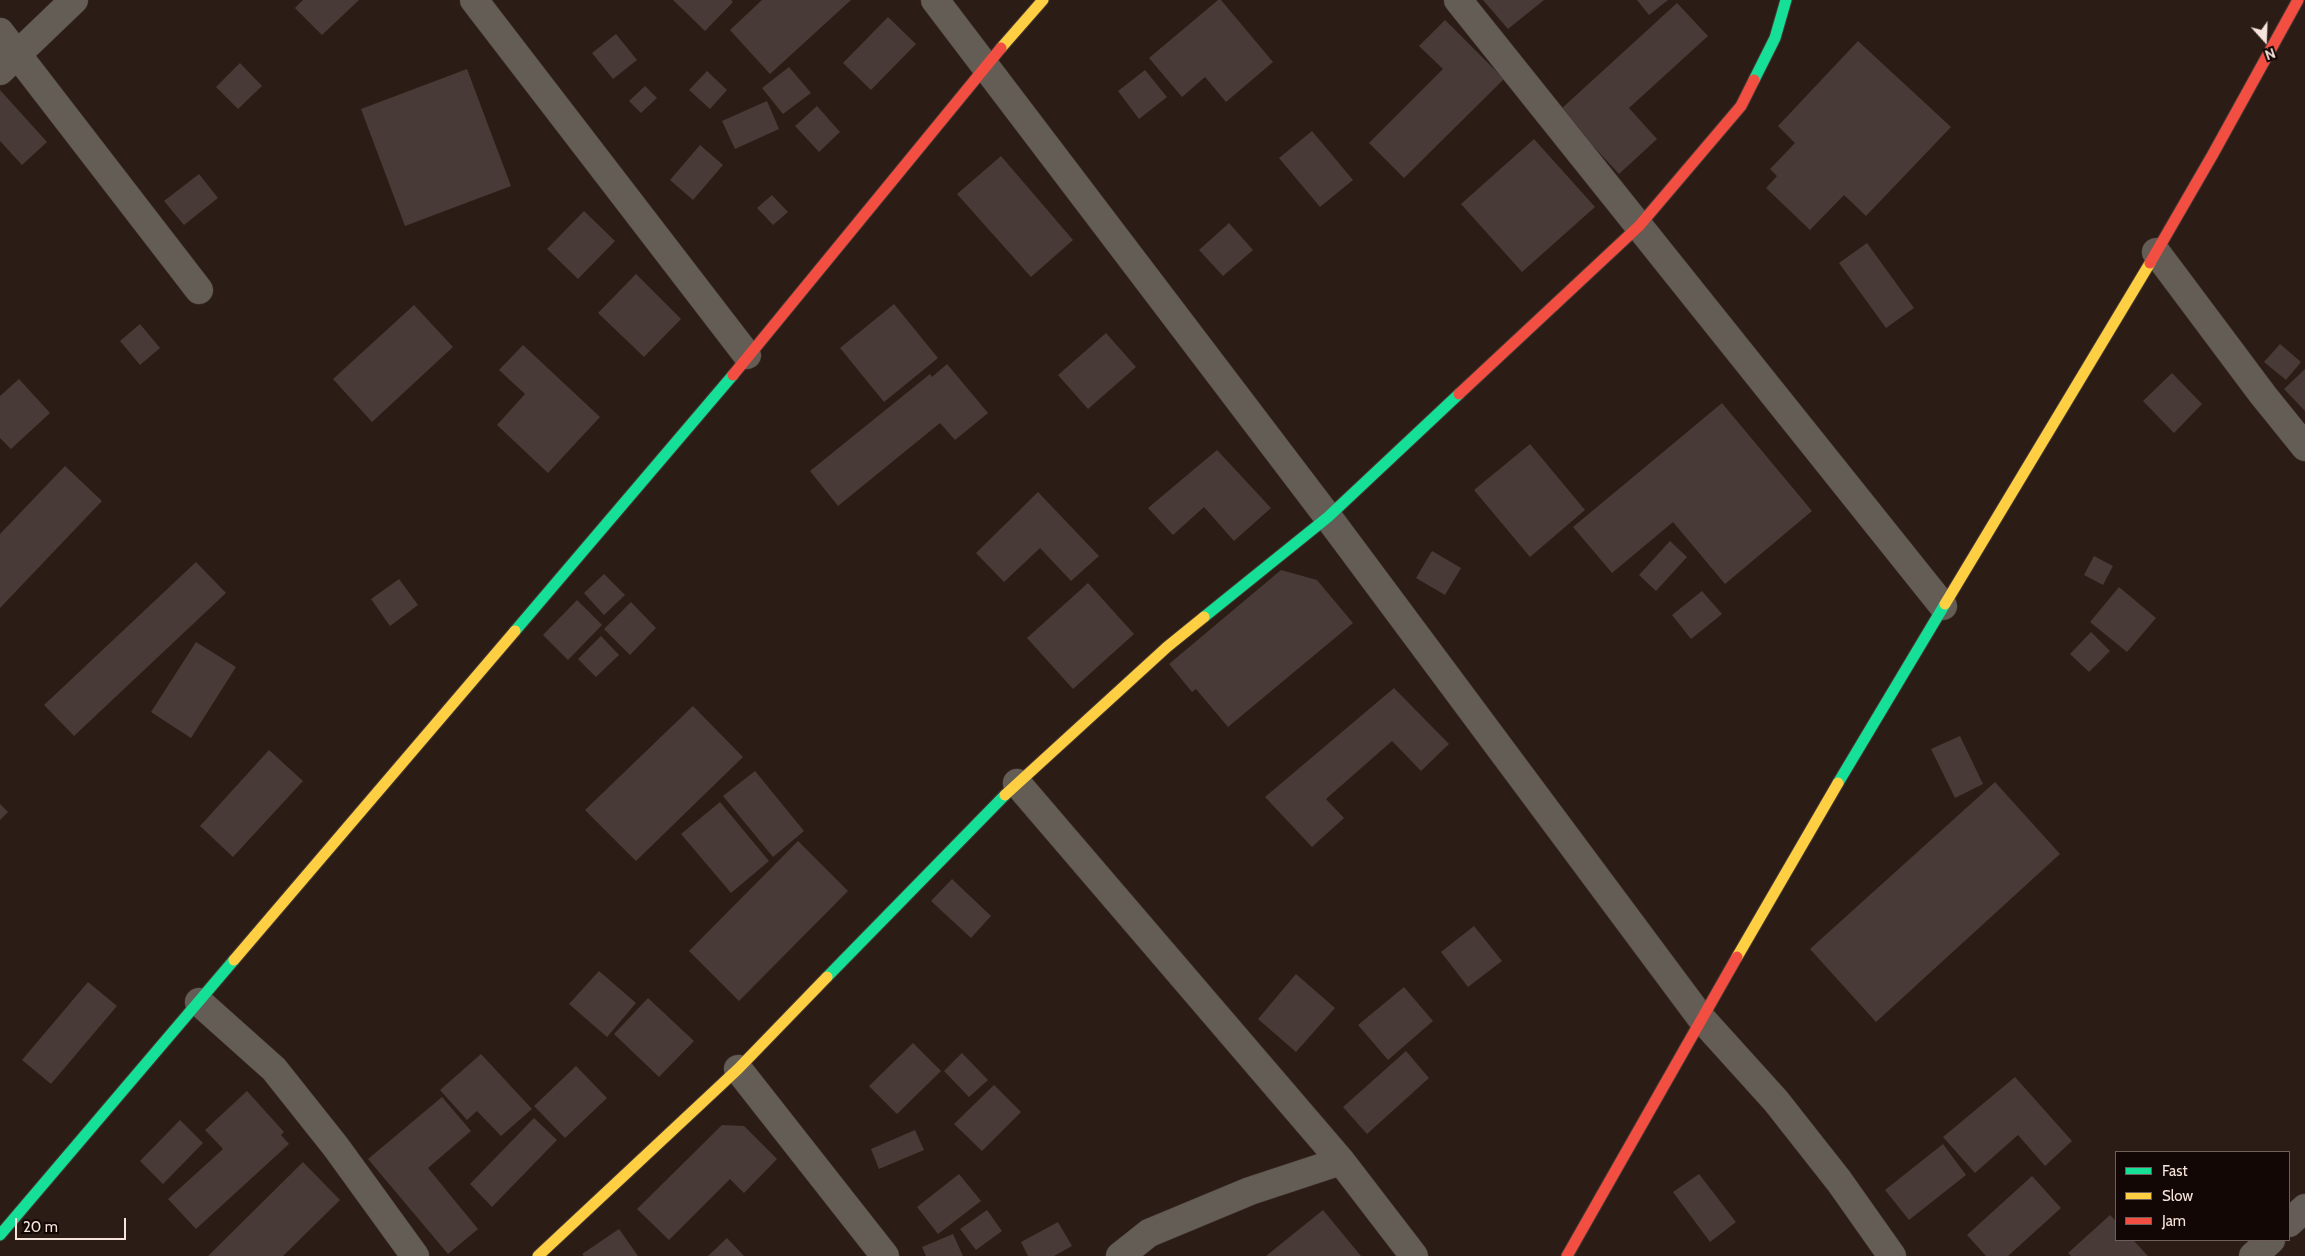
<!DOCTYPE html>
<html>
<head>
<meta charset="utf-8">
<style>
  body { margin:0 }
  #map { position:relative; width:2305px; height:1256px; overflow:hidden; background:#2b1c15; font-family:Cabin,sans-serif }
  canvas { display:block }
  .legend { position:absolute; left:2115px; top:1151px; width:175px; height:90px; box-sizing:border-box; background:#120704; border:1px solid #6e5f5a; margin:0; padding:6px 9px; list-style:none; font-size:15px; color:#f7e4dc }
  .legend li { display:flex; align-items:center; gap:10px; height:25px }
  .legend b { width:25px; border:1px solid #6e5f5a }
  .north { position:absolute; left:2240px; top:15px; width:50px; height:50px; -webkit-text-stroke:4px #120704; paint-order:stroke; rotate:160deg; font-size:14px; font-weight:700; line-height:20px; text-align:center; color:#f7e4dc }
  .north::after { content:''; display:block; margin:auto; width:18px; height:22px; background:#f7e4dc; clip-path:polygon(50% 0,100% 100%,50% 72%,0 100%) }
  .scale { position:absolute; left:15px; top:1218px; width:111px; height:22px; box-sizing:border-box; border:2px solid #f7e4dc; border-top:0; padding-left:6px; font-size:15px; line-height:18px; white-space:nowrap; color:#f7e4dc; -webkit-text-stroke:4px #120704; paint-order:stroke }
</style>
</head>
<body>
<div id="map">
<canvas width="2305" height="1256"></canvas>
<ul class="legend">
<li><b style="height:6px;background:#16e098"></b>Fast</li>
<li><b style="height:6px;background:#ffcf43"></b>Slow</li>
<li><b style="height:6px;background:#f24e42"></b>Jam</li>
</ul>
<div class="north">N</div>
<div class="scale">20 m</div>
</div>
<script>
const c = document.querySelector('canvas').getContext('2d');
c.lineJoin = 'round';
function fill(path, color) { c.fillStyle = color; c.fill(path, 'evenodd'); }
function strokePath(path, color, width, dash) { c.strokeStyle = color; c.lineWidth = width; c.lineCap = dash ? 'butt' : 'round'; c.setLineDash(dash || []); c.stroke(path); }
const building = new Path2D(`
  M 303,0 L 359,0 L 322,35 L 295,8 Z
  M 673,0 L 731,0 L 733,2 L 705,31 Z
  M 762,0 L 851,0 L 770,74 L 730,30 Z
  M 1218,0 L 1221,0 L 1273,62 L 1226,102 L 1205,77 L 1182,97 L 1149,58 Z
  M 1483,0 L 1544,0 L 1508,29 Z
  M 1637,0 L 1668,0 L 1649,15 Z
  M 1677,3 L 1708,36 L 1629,108 L 1657,139 L 1619,174 L 1560,110 Z
  M 888,17 L 916,44 L 871,90 L 843,63 Z
  M 1445,20 L 1504,79 L 1404,178 L 1369,143 L 1443,69 L 1419,46 Z
  M 616,34 L 637,60 L 613,79 L 592,53 Z
  M 1858,41 L 1951,127 L 1866,216 L 1844,195 L 1810,230 L 1766,188 L 1777,176 L 1770,169 L 1795,143 L 1778,126 Z
  M 240,63 L 262,86 L 238,109 L 216,87 Z
  M 789,67 L 811,93 L 783,114 L 762,88 Z
  M 467,69 L 511,186 L 405,226 L 361,109 Z
  M 1145,70 L 1167,97 L 1139,119 L 1118,91 Z
  M 707,71 L 727,90 L 710,109 L 689,90 Z
  M 645,86 L 657,98 L 641,113 L 629,101 Z
  M 0,90 L 47,142 L 22,165 L 0,141 Z
  M 767,101 L 779,129 L 735,149 L 722,121 Z
  M 817,106 L 840,132 L 819,152 L 795,126 Z
  M 1312,131 L 1353,180 L 1320,207 L 1279,158 Z
  M 1534,139 L 1595,207 L 1522,272 L 1461,204 Z
  M 700,145 L 723,165 L 693,200 L 670,180 Z
  M 1001,156 L 1073,240 L 1031,277 L 957,194 Z
  M 199,174 L 218,198 L 184,225 L 164,201 Z
  M 772,195 L 788,212 L 773,225 L 757,208 Z
  M 584,211 L 615,241 L 578,279 L 547,249 Z
  M 1229,223 L 1253,250 L 1223,276 L 1199,250 Z
  M 1867,243 L 1914,308 L 1886,328 L 1839,263 Z
  M 636,274 L 681,319 L 644,357 L 598,313 Z
  M 894,304 L 938,358 L 884,402 L 840,348 Z
  M 414,305 L 453,347 L 372,422 L 333,379 Z
  M 140,324 L 160,348 L 140,365 L 120,341 Z
  M 1106,333 L 1136,367 L 1088,409 L 1058,375 Z
  M 2280,344 L 2301,362 L 2286,380 L 2264,362 Z
  M 523,345 L 600,417 L 548,473 L 497,425 L 525,394 L 499,370 Z
  M 947,364 L 988,413 L 955,440 L 940,423 L 838,506 L 810,471 L 930,374 L 932,377 Z
  M 2305,369 L 2305,411 L 2284,389 Z
  M 2172,373 L 2202,404 L 2174,433 L 2143,401 Z
  M 19,379 L 50,413 L 11,449 L 0,438 L 0,396 Z
  M 1722,403 L 1812,511 L 1725,584 L 1673,522 L 1612,573 L 1573,527 Z
  M 1530,444 L 1585,510 L 1530,557 L 1474,490 Z
  M 1217,450 L 1271,508 L 1234,541 L 1204,507 L 1173,535 L 1148,508 Z
  M 65,466 L 102,501 L 0,608 L 0,534 Z
  M 1038,492 L 1099,556 L 1071,581 L 1040,548 L 1004,582 L 976,553 Z
  M 1670,541 L 1687,557 L 1656,591 L 1639,575 Z
  M 1432,551 L 1461,568 L 1445,595 L 1416,578 Z
  M 2094,556 L 2113,566 L 2103,585 L 2084,575 Z
  M 196,562 L 226,593 L 74,736 L 44,705 Z
  M 1281,570 L 1317,580 L 1353,623 L 1228,727 L 1196,689 L 1192,692 L 1169,664 Z
  M 604,574 L 625,595 L 604,615 L 584,593 Z
  M 399,579 L 418,605 L 390,626 L 371,599 Z
  M 1088,583 L 1134,634 L 1073,689 L 1027,638 Z
  M 2119,587 L 2156,618 L 2127,652 L 2090,622 Z
  M 1702,591 L 1722,614 L 1691,639 L 1672,615 Z
  M 577,600 L 602,625 L 568,660 L 543,635 Z
  M 631,602 L 656,628 L 630,655 L 604,629 Z
  M 2091,632 L 2110,651 L 2089,672 L 2070,654 Z
  M 601,636 L 619,655 L 596,677 L 578,659 Z
  M 196,642 L 236,667 L 191,738 L 151,712 Z
  M 1394,688 L 1449,744 L 1421,771 L 1392,741 L 1326,799 L 1344,818 L 1312,847 L 1265,797 Z
  M 693,706 L 743,757 L 636,861 L 585,810 Z
  M 1960,736 L 1983,784 L 1955,798 L 1931,749 Z
  M 269,750 L 303,781 L 233,857 L 200,826 Z
  M 755,771 L 804,831 L 773,857 L 723,796 Z
  M 1995,782 L 2060,854 L 1876,1022 L 1810,949 Z
  M 720,802 L 769,861 L 731,893 L 681,834 Z
  M 0,804 L 8,812 L 0,820 Z
  M 798,841 L 848,891 L 739,1001 L 689,951 Z
  M 952,879 L 991,916 L 971,938 L 931,901 Z
  M 1474,926 L 1502,961 L 1468,987 L 1441,952 Z
  M 599,971 L 636,1003 L 607,1037 L 569,1004 Z
  M 1296,974 L 1335,1008 L 1296,1052 L 1258,1019 Z
  M 88,982 L 117,1006 L 51,1084 L 22,1060 Z
  M 1404,987 L 1433,1021 L 1388,1060 L 1358,1025 Z
  M 648,998 L 694,1041 L 659,1077 L 614,1034 Z
  M 913,1043 L 941,1071 L 897,1114 L 869,1086 Z
  M 1406,1051 L 1429,1078 L 1367,1134 L 1343,1107 Z
  M 962,1053 L 988,1080 L 969,1097 L 944,1071 Z
  M 481,1054 L 532,1109 L 501,1136 L 477,1111 L 467,1120 L 440,1090 Z
  M 576,1066 L 607,1098 L 565,1138 L 534,1106 Z
  M 2015,1077 L 2072,1141 L 2045,1166 L 2018,1135 L 1975,1173 L 1943,1137 Z
  M 994,1085 L 1021,1112 L 982,1151 L 954,1124 Z
  M 247,1091 L 284,1132 L 281,1135 L 289,1144 L 196,1229 L 168,1199 L 223,1149 L 205,1130 Z
  M 442,1097 L 471,1131 L 428,1168 L 478,1229 L 448,1254 L 368,1159 Z
  M 534,1118 L 557,1140 L 492,1207 L 470,1184 Z
  M 180,1120 L 203,1143 L 163,1184 L 140,1161 Z
  M 722,1125 L 744,1126 L 777,1159 L 744,1193 L 730,1179 L 669,1240 L 637,1209 Z
  M 915,1130 L 924,1150 L 879,1169 L 871,1149 Z
  M 1943,1144 L 1966,1175 L 1909,1220 L 1885,1190 Z
  M 303,1162 L 340,1200 L 283,1256 L 208,1256 Z
  M 959,1174 L 981,1201 L 938,1234 L 917,1207 Z
  M 1699,1174 L 1736,1222 L 1710,1242 L 1673,1192 Z
  M 2032,1176 L 2061,1208 L 2008,1256 L 1986,1256 L 1967,1235 Z
  M 987,1210 L 1002,1231 L 976,1250 L 960,1229 Z
  M 1323,1210 L 1361,1256 L 1266,1256 Z
  M 2110,1215 L 2116,1221 L 2116,1240 L 2133,1240 L 2148,1256 L 2071,1256 L 2068,1253 Z
  M 1058,1222 L 1072,1246 L 1054,1256 L 1028,1256 L 1021,1242 Z
  M 619,1229 L 638,1256 L 584,1256 L 582,1254 Z
  M 953,1234 L 963,1256 L 926,1256 L 922,1247 Z
  M 727,1238 L 744,1256 L 708,1256 Z`);
const street = new Path2D(`
  M 474,0 L 747,355
  M 935,0 L 1328,517 L 1701,1018 L 1776,1101 L 1839,1181 L 1892,1256
  M 1458,0 L 1943,606
  M 0,32 L 199,290
  M 0,71 L 74,0
  M 2156,252 L 2263,395 L 2305,447
  M 1017,783 L 1341,1161 L 1414,1256
  M 199,1002 L 274,1069 L 336,1147 L 415,1256
  M 738,1069 L 885,1256
  M 2289,1223 L 2305,1208
  M 1120,1256 L 1149,1233 L 1250,1191 L 1341,1161
  M 2253,1256 L 2271,1240`);
const fast = new Path2D(`
  M 1754,80 L 1775,38 L 1786,0
  M 1204,617 L 1328,517 L 1459,394
  M 515,631 L 733,375
  M 1838,783 L 1945,604
  M 827,977 L 1005,795
  M 0,1235 L 234,960`);
const slow = new Path2D(`
  M 1001,48 L 1043,0
  M 1945,604 L 2150,263
  M 1005,795 L 1167,647 L 1204,617
  M 1737,957 L 1838,783
  M 234,960 L 515,631
  M 538,1256 L 738,1069 L 827,977`);
const jam = new Path2D(`
  M 2150,263 L 2213,154 L 2298,0
  M 733,375 L 1001,48
  M 1459,394 L 1639,226 L 1741,106 L 1754,80
  M 1567,1256 L 1737,957`);
fill(building, '#483b37');
strokePath(street, '#463933', 29);
strokePath(fast, '#463933', 13);
strokePath(slow, '#463933', 13);
strokePath(jam, '#463933', 13);
strokePath(street, '#645d56', 28);
strokePath(fast, '#16e098', 11);
strokePath(slow, '#ffcf43', 11);
strokePath(jam, '#f24e42', 11);
</script>
</body>
</html>
